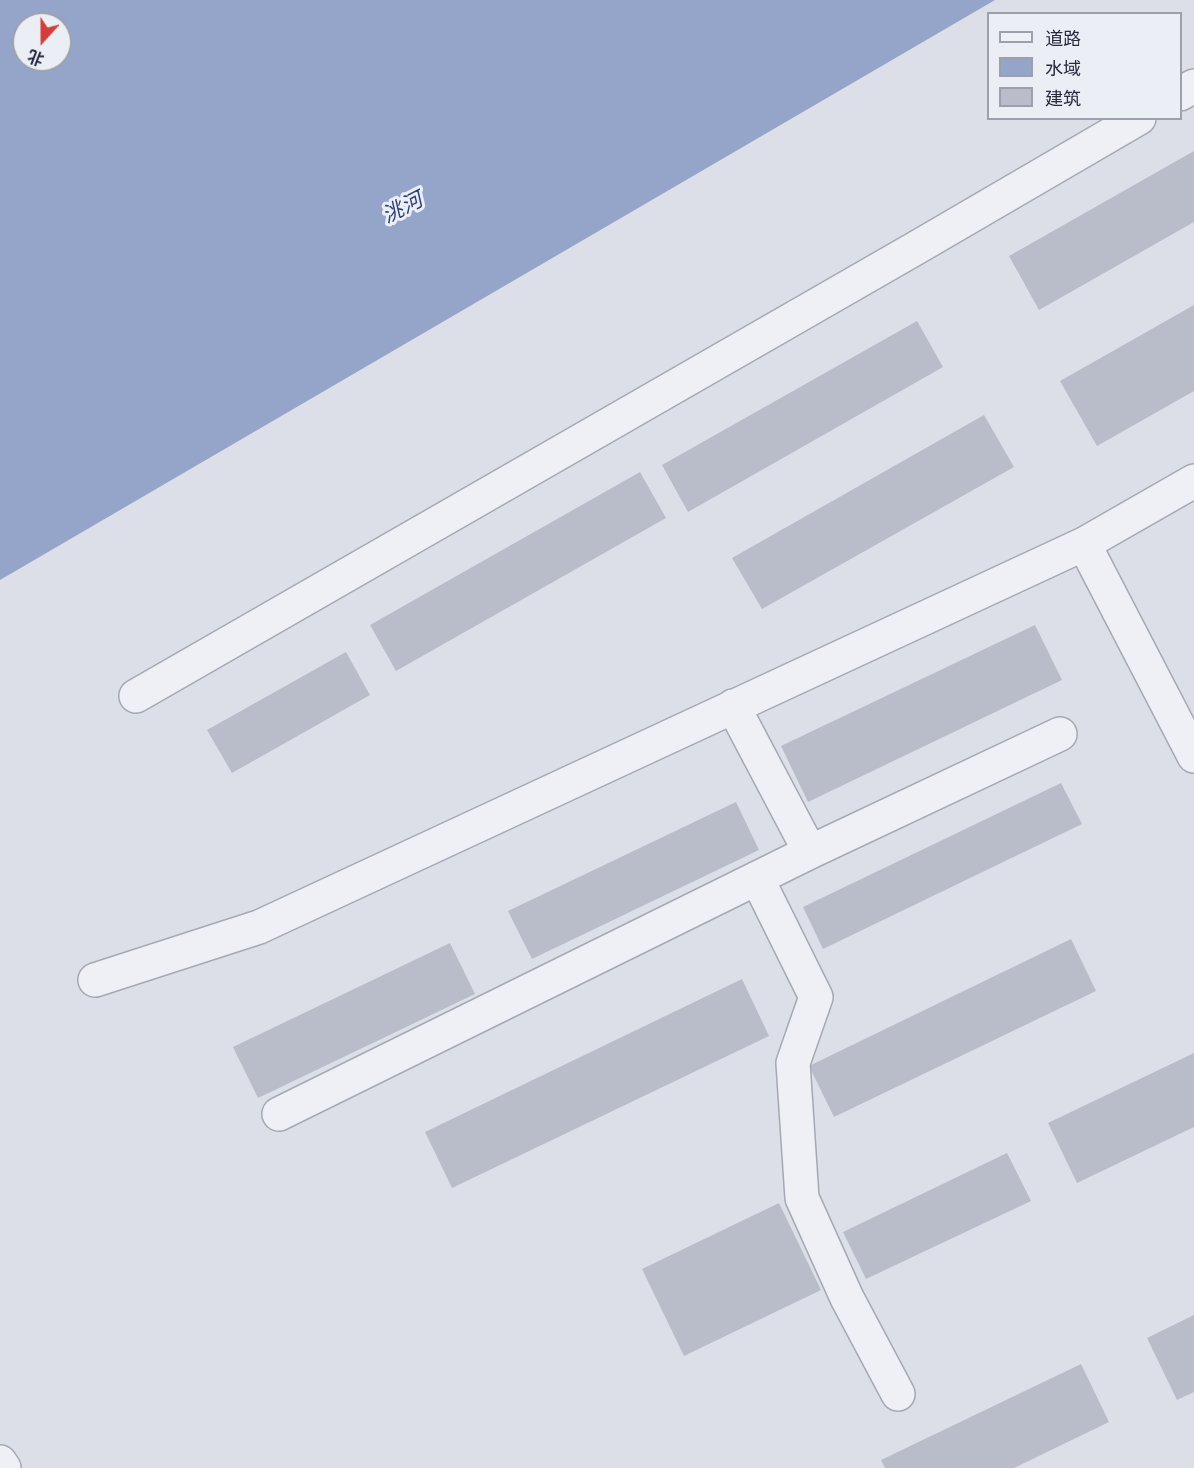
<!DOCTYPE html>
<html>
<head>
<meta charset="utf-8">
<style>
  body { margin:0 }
  #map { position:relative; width:1194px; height:1468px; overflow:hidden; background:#dcdfe7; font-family:"DejaVu Sans","Noto Sans SC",sans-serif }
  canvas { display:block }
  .legend { position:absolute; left:987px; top:12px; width:195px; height:108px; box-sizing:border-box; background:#ebeef5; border:2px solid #9ca0ac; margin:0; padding:8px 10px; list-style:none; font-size:18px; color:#252a3e }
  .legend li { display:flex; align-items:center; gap:12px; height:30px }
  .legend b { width:30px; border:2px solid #9ca0ac }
  .north { position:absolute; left:12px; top:12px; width:60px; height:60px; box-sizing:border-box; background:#ebeef5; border:2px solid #9ca0ac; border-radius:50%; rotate:201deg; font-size:16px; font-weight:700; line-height:24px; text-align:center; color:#252a3e }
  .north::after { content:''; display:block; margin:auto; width:21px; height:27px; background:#d43e3a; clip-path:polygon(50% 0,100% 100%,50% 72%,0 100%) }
</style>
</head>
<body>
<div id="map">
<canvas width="1194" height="1468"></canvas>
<ul class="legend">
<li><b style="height:8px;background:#eff0f5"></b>道路</li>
<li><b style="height:16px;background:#95a5c9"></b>水域</li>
<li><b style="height:16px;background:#b9bdca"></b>建筑</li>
</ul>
<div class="north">北</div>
</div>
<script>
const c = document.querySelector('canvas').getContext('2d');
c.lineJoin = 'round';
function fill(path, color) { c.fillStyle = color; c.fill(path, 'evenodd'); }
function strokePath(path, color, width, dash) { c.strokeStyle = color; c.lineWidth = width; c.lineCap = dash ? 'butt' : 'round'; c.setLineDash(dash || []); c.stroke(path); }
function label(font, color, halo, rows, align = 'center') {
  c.font = font + ' "DejaVu Sans","Noto Sans SC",sans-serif'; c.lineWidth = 6; c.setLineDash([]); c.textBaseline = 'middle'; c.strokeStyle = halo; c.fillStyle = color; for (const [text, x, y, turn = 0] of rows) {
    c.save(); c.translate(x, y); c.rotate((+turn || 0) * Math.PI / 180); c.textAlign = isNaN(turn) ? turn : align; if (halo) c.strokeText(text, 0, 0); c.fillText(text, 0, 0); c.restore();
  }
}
const water = new Path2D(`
  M 0,0 L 995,0 L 0,580 ZM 24,24 L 60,24 L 60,60 L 24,60 Z`);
const building = new Path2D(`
  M 1194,151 L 1194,222 L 1039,310 L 1009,256 Z
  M 1194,305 L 1194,391 L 1097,446 L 1060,381 Z
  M 917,321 L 943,367 L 688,512 L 662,465 Z
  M 984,415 L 1014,467 L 762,609 L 732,558 Z
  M 640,472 L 666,518 L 396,671 L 370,625 Z
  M 1035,625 L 1062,680 L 808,802 L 781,746 Z
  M 346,652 L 370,695 L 232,773 L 207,730 Z
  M 1061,783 L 1082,824 L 823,949 L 803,907 Z
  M 736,802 L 759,850 L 532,959 L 508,911 Z
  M 1071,939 L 1096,991 L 834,1117 L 809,1066 Z
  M 450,943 L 475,994 L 258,1098 L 233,1047 Z
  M 742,979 L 769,1036 L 452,1188 L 425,1132 Z
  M 1194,1053 L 1194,1127 L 1077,1183 L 1048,1123 Z
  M 1007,1153 L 1031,1201 L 866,1279 L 843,1232 Z
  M 779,1203 L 821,1290 L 684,1356 L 642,1269 Z
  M 1194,1315 L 1194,1392 L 1177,1400 L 1147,1338 Z
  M 1081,1364 L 1109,1422 L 1014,1468 L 885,1468 L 881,1460 Z`);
const minor = new Path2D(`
  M 1180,94 L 1194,86
  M 1084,544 L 1194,756
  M 136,696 L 916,248 L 1139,118
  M 733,706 L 810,852
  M 757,878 L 816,997 L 793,1063 L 802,1198 L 847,1298 L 898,1394
  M 95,980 L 259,927 L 1084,544 L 1194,481
  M 279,1114 L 810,852 L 1060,734
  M 0,1462 L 4,1468`);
const waterNames = [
  ["洮河",403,209,-27]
];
fill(water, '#95a5c9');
fill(building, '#b9bdca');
strokePath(minor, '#a5a9b4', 36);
strokePath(minor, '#eff0f5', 33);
label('italic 21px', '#2e4173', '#ebeef5', waterNames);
</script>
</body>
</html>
